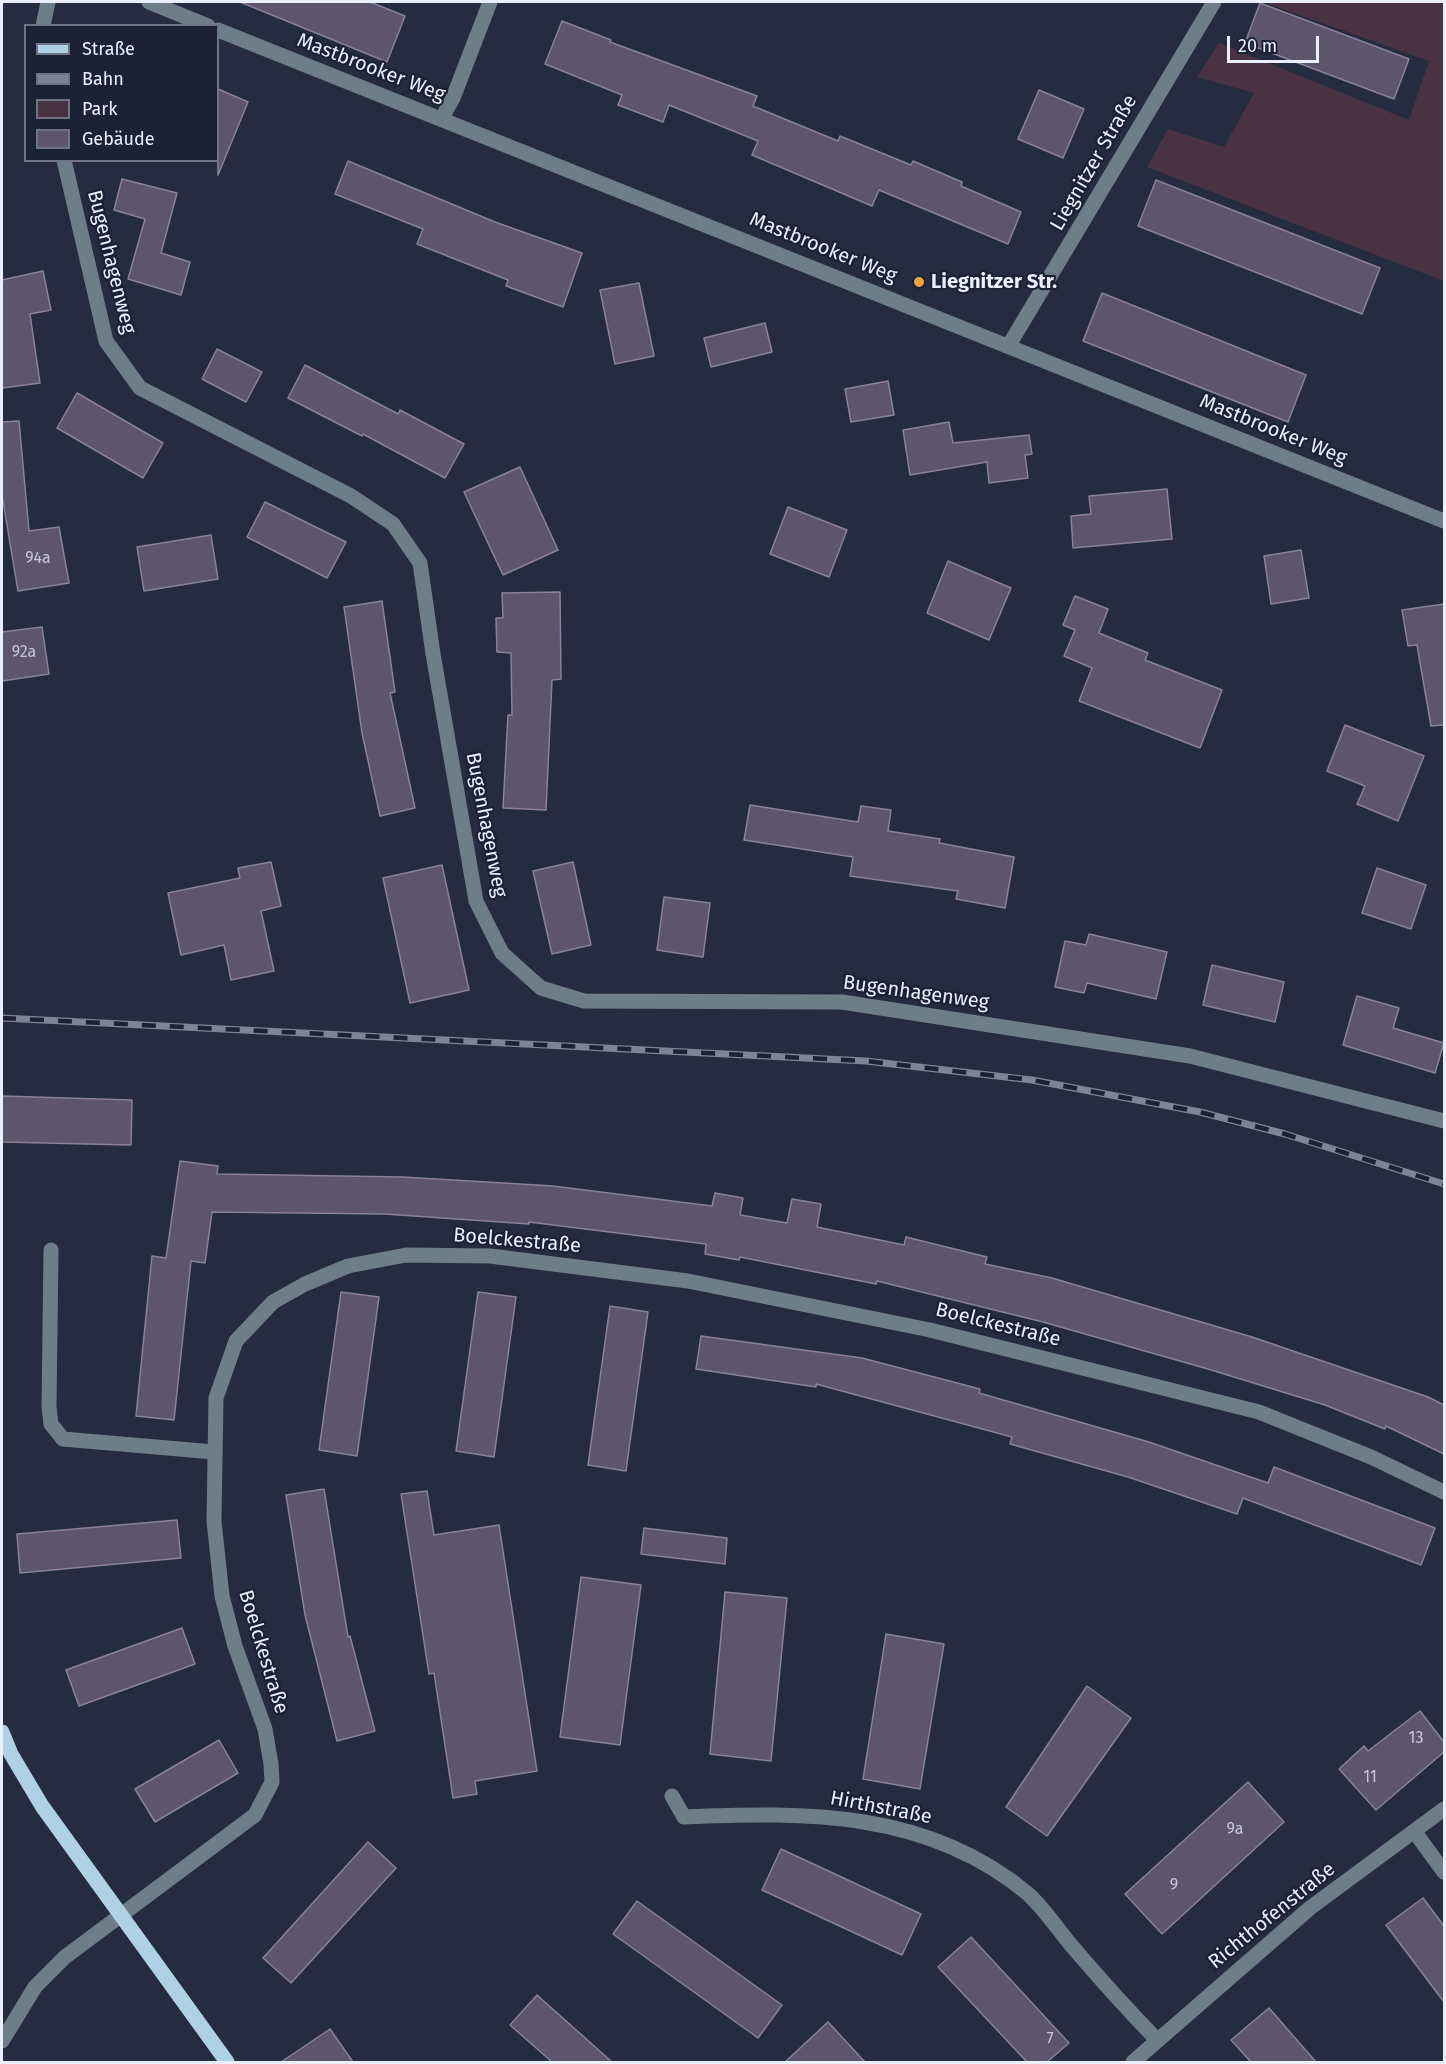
<!DOCTYPE html>
<html>
<head>
<meta charset="utf-8">
<style>
  body { margin:0 }
  #map { position:relative; width:1446px; height:2064px; overflow:hidden; background:#252c3f; font-family:"Fira Sans",sans-serif }
  canvas { display:block }
  .frame { position:absolute; inset:0; border:3px solid #eaeffc; pointer-events:none }
  .legend { position:absolute; left:24px; top:24px; width:195px; height:138px; box-sizing:border-box; background:#1b2234; border:2px solid #6e7484; margin:0; padding:8px 10px; list-style:none; font-size:18px; color:#eaeffc }
  .legend li { display:flex; align-items:center; gap:12px; height:30px }
  .legend b { width:30px; border:2px solid #6e7484 }
  .scale { position:absolute; left:1227px; top:36px; width:92px; height:27px; box-sizing:border-box; border:3px solid #eaeffc; border-top:0; padding-left:8px; font-size:18px; line-height:21px; white-space:nowrap; color:#eaeffc; -webkit-text-stroke:4px #1b2234; paint-order:stroke }
</style>
</head>
<body>
<div id="map">
<canvas width="1446" height="2064"></canvas>
<div class="frame"></div>
<ul class="legend">
<li><b style="height:8px;background:#afd0e5"></b>Straße</li>
<li><b style="height:8px;background:#7e8495"></b>Bahn</li>
<li><b style="height:16px;background:#483244"></b>Park</li>
<li><b style="height:16px;background:#5d556b"></b>Gebäude</li>
</ul>
<div class="scale">20 m</div>
</div>
<script>
const c = document.querySelector('canvas').getContext('2d');
c.lineJoin = 'round';
function fill(path, color) { c.fillStyle = color; c.fill(path, 'evenodd'); }
function strokePath(path, color, width, dash) { c.strokeStyle = color; c.lineWidth = width; c.lineCap = dash ? 'butt' : 'round'; c.setLineDash(dash || []); c.stroke(path); }
function label(font, color, halo, rows, align = 'center') {
  c.font = font + ' "Fira Sans",sans-serif'; c.lineWidth = 4.5; c.setLineDash([]); c.textBaseline = 'middle'; c.strokeStyle = halo; c.fillStyle = color; for (const [text, x, y, turn = 0] of rows) {
    c.save(); c.translate(x, y); c.rotate((+turn || 0) * Math.PI / 180); c.textAlign = isNaN(turn) ? turn : align; if (halo) c.strokeText(text, 0, 0); c.fillText(text, 0, 0); c.restore();
  }
}
const green = new Path2D(`
  M 1263,2 L 1444,2 L 1444,281 L 1147,167 L 1168,129 L 1224,147 L 1254,93 L 1197,77 L 1219,43 L 1409,120 L 1429,61 Z`);
const building = new Path2D(`
  M 240,2 L 370,2 L 405,16 L 387,62 Z
  M 1260,3 L 1409,59 L 1394,99 L 1245,43 Z
  M 562,21 L 611,40 L 610,42 L 757,96 L 753,106 L 838,141 L 840,136 L 911,165 L 913,161 L 962,182 L 961,186 L 1021,212 L 1008,244 L 879,190 L 872,206 L 752,155 L 758,141 L 669,105 L 663,122 L 618,105 L 622,95 L 545,64 Z
  M 218,89 L 248,102 L 218,175 Z
  M 1039,90 L 1084,109 L 1063,158 L 1018,139 Z
  M 348,161 L 495,222 L 582,253 L 563,307 L 506,286 L 508,280 L 417,244 L 423,229 L 335,194 Z
  M 122,179 L 177,193 L 161,253 L 190,262 L 181,295 L 128,279 L 145,219 L 114,210 Z
  M 1156,180 L 1380,268 L 1362,314 L 1138,226 Z
  M 43,271 L 51,310 L 30,314 L 40,383 L 2,388 L 2,280 Z
  M 639,283 L 654,356 L 615,364 L 600,290 Z
  M 1102,293 L 1306,375 L 1288,422 L 1083,341 Z
  M 765,323 L 772,352 L 711,367 L 704,338 Z
  M 217,349 L 262,372 L 246,402 L 202,379 Z
  M 305,365 L 398,414 L 400,410 L 464,444 L 445,478 L 363,434 L 362,436 L 288,398 Z
  M 888,381 L 894,415 L 851,422 L 845,389 Z
  M 77,393 L 163,443 L 143,478 L 57,428 Z
  M 19,421 L 29,531 L 59,527 L 69,583 L 18,591 L 2,495 L 2,422 Z
  M 949,422 L 953,443 L 1029,435 L 1032,454 L 1025,455 L 1028,478 L 989,483 L 987,462 L 910,475 L 903,430 Z
  M 520,467 L 558,550 L 503,575 L 464,492 Z
  M 1167,489 L 1172,539 L 1073,548 L 1071,516 L 1091,514 L 1089,496 Z
  M 265,502 L 346,542 L 327,578 L 247,537 Z
  M 788,507 L 847,530 L 829,577 L 770,554 Z
  M 211,535 L 218,579 L 144,591 L 137,547 Z
  M 1301,550 L 1309,598 L 1271,604 L 1264,556 Z
  M 948,561 L 1011,588 L 989,640 L 927,613 Z
  M 560,592 L 561,679 L 552,680 L 546,810 L 503,808 L 508,715 L 512,715 L 511,653 L 497,652 L 496,618 L 503,618 L 502,593 Z
  M 1075,596 L 1108,609 L 1099,633 L 1148,653 L 1145,660 L 1222,690 L 1200,748 L 1079,701 L 1092,668 L 1064,656 L 1075,630 L 1063,625 Z
  M 382,601 L 395,692 L 390,693 L 415,808 L 380,816 L 362,733 L 344,607 Z
  M 1444,604 L 1444,725 L 1431,726 L 1417,645 L 1408,646 L 1402,610 Z
  M 42,627 L 49,674 L 2,681 L 2,632 Z
  M 1345,725 L 1424,756 L 1398,821 L 1357,804 L 1365,786 L 1327,771 Z
  M 750,805 L 858,822 L 861,806 L 891,810 L 888,831 L 940,839 L 939,843 L 1014,857 L 1005,908 L 956,899 L 958,891 L 850,876 L 853,857 L 744,840 Z
  M 271,862 L 281,906 L 261,911 L 274,971 L 231,980 L 224,945 L 181,955 L 168,893 L 240,878 L 238,868 Z
  M 573,862 L 591,945 L 552,954 L 533,871 Z
  M 442,865 L 469,990 L 410,1003 L 383,878 Z
  M 1377,868 L 1426,885 L 1411,929 L 1362,913 Z
  M 664,897 L 710,903 L 703,957 L 657,950 Z
  M 1089,934 L 1167,952 L 1156,999 L 1087,983 L 1084,993 L 1055,987 L 1065,941 L 1086,945 Z
  M 1212,965 L 1284,982 L 1275,1022 L 1203,1005 Z
  M 1357,996 L 1399,1008 L 1393,1028 L 1444,1043 L 1435,1073 L 1343,1045 Z
  M 2,1096 L 132,1100 L 131,1145 L 2,1142 Z
  M 180,1161 L 218,1166 L 217,1174 L 403,1177 L 553,1186 L 712,1206 L 715,1193 L 743,1198 L 740,1215 L 787,1223 L 792,1199 L 821,1204 L 817,1227 L 904,1245 L 906,1237 L 987,1257 L 985,1264 L 1052,1278 L 1252,1337 L 1428,1397 L 1444,1405 L 1444,1454 L 1386,1426 L 1385,1429 L 1325,1405 L 1208,1369 L 1043,1322 L 877,1281 L 876,1284 L 740,1257 L 739,1260 L 705,1254 L 706,1244 L 529,1222 L 529,1224 L 385,1214 L 212,1212 L 205,1263 L 191,1261 L 174,1420 L 136,1416 L 152,1256 L 166,1258 Z
  M 341,1292 L 379,1297 L 357,1456 L 319,1450 Z
  M 478,1292 L 516,1297 L 494,1457 L 456,1451 Z
  M 610,1306 L 648,1312 L 626,1471 L 588,1465 Z
  M 701,1336 L 862,1358 L 980,1389 L 979,1393 L 1149,1442 L 1268,1483 L 1274,1467 L 1435,1528 L 1421,1565 L 1243,1498 L 1237,1514 L 1128,1477 L 1010,1444 L 1012,1437 L 816,1384 L 816,1387 L 696,1369 Z
  M 324,1489 L 348,1637 L 350,1636 L 375,1731 L 337,1741 L 305,1615 L 286,1495 Z
  M 427,1491 L 434,1535 L 499,1525 L 537,1771 L 475,1781 L 477,1794 L 453,1798 L 434,1673 L 429,1674 L 401,1494 Z
  M 177,1520 L 181,1558 L 20,1573 L 17,1534 Z
  M 644,1528 L 727,1538 L 725,1564 L 641,1554 Z
  M 581,1577 L 641,1585 L 620,1745 L 560,1737 Z
  M 725,1592 L 787,1598 L 771,1761 L 710,1754 Z
  M 182,1628 L 195,1664 L 79,1706 L 66,1670 Z
  M 886,1634 L 944,1644 L 920,1789 L 863,1779 Z
  M 1087,1686 L 1131,1718 L 1047,1836 L 1006,1807 Z
  M 1420,1711 L 1444,1742 L 1444,1752 L 1376,1810 L 1339,1769 L 1364,1746 L 1368,1751 Z
  M 219,1740 L 238,1773 L 155,1822 L 135,1789 Z
  M 1248,1782 L 1284,1822 L 1162,1934 L 1125,1894 Z
  M 368,1842 L 396,1868 L 291,1983 L 263,1958 Z
  M 781,1849 L 921,1914 L 902,1955 L 762,1890 Z
  M 1423,1898 L 1444,1926 L 1444,2002 L 1386,1925 Z
  M 637,1901 L 782,2005 L 758,2038 L 613,1934 Z
  M 971,1937 L 1069,2043 L 1047,2062 L 1027,2062 L 938,1967 Z
  M 537,1995 L 612,2062 L 552,2062 L 510,2025 Z
  M 1269,2008 L 1316,2062 L 1251,2062 L 1231,2040 Z
  M 828,2022 L 865,2062 L 785,2062 Z
  M 330,2029 L 353,2062 L 281,2062 Z`);
const minor = new Path2D(`
  M 149,2 L 208,26
  M 43,26 L 48,2
  M 218,30 L 1444,521
  M 442,118 L 453,98 L 490,2
  M 64,160 L 106,341 L 140,388 L 351,496 L 393,524 L 420,563 L 433,654 L 476,901 L 502,953 L 541,988 L 584,1001 L 842,1002 L 1190,1056 L 1444,1121
  M 1009,345 L 1214,2
  M 51,1250 L 49,1407 L 51,1424 L 63,1439 L 214,1452
  M 672,1796 L 684,1817 C 806,1812 927,1810 1027,1893 C 1043,1907 1057,1928 1071,1945 C 1099,1978 1127,2009 1157,2040
  M 1414,1831 L 1444,1872
  M 2,2041 L 35,1987 L 65,1957 L 255,1815 L 272,1782 L 271,1764 L 265,1729 L 235,1646 L 222,1596 L 214,1521 L 216,1398 L 236,1341 L 273,1302 L 305,1284 L 348,1266 L 406,1255 L 490,1256 L 688,1281 L 930,1330 L 1259,1412 L 1371,1457 L 1444,1492
  M 1133,2062 L 1310,1908 L 1444,1809`);
const major = new Path2D(`
  M 2,1732 L 11,1754 L 42,1806 L 227,2062`);
const rail = new Path2D(`
  M 2,1018 L 866,1061 L 1032,1080 L 1200,1112 L 1285,1134 L 1444,1184`);
const markers = [
  [919,282,6,"#f0a63f"]
];
const numberNames = [
  ["94a",38,559],
  ["92a",24,653],
  ["13",1416,1739],
  ["11",1370,1778],
  ["9a",1235,1830],
  ["9",1174,1886],
  ["7",1050,2040]
];
const streetNames = [
  ["Mastbrooker Weg",371,68,21],
  ["Liegnitzer Straße",1094,163,-60],
  ["Mastbrooker Weg",823,248,22],
  ["Bugenhagenweg",111,262,76],
  ["Mastbrooker Weg",1273,430,22],
  ["Bugenhagenweg",486,825,79],
  ["Bugenhagenweg",916,993,8],
  ["Boelckestraße",517,1241,5],
  ["Boelckestraße",998,1325,14],
  ["Boelckestraße",263,1652,73],
  ["Hirthstraße",881,1808,11],
  ["Richthofenstraße",1272,1916,-39]
];
const poiNames = [
  ["Liegnitzer Str.",931,282]
];
fill(green, '#483244');
fill(building, '#5d556b');
strokePath(building, '#8a829a', 1.5);
strokePath(minor, '#6e7e88', 15);
strokePath(major, '#afd0e5', 15);
strokePath(rail, '#7e8495', 7);
strokePath(rail, '#1b2234', 4.5, [14]);
for (const [x, y, r, color] of markers) { const dot = new Path2D(); dot.arc(x, y, r, 0, 2 * Math.PI); c.fillStyle = color; c.fill(dot); strokePath(dot, '#1b2234', 2); }
label('16px', '#c7c8d8', null, numberNames);
label('20px', '#eaeffc', '#1b2234', streetNames);
label('bold 20px', '#eaeffc', '#1b2234', poiNames, 'left');
</script>
</body>
</html>
